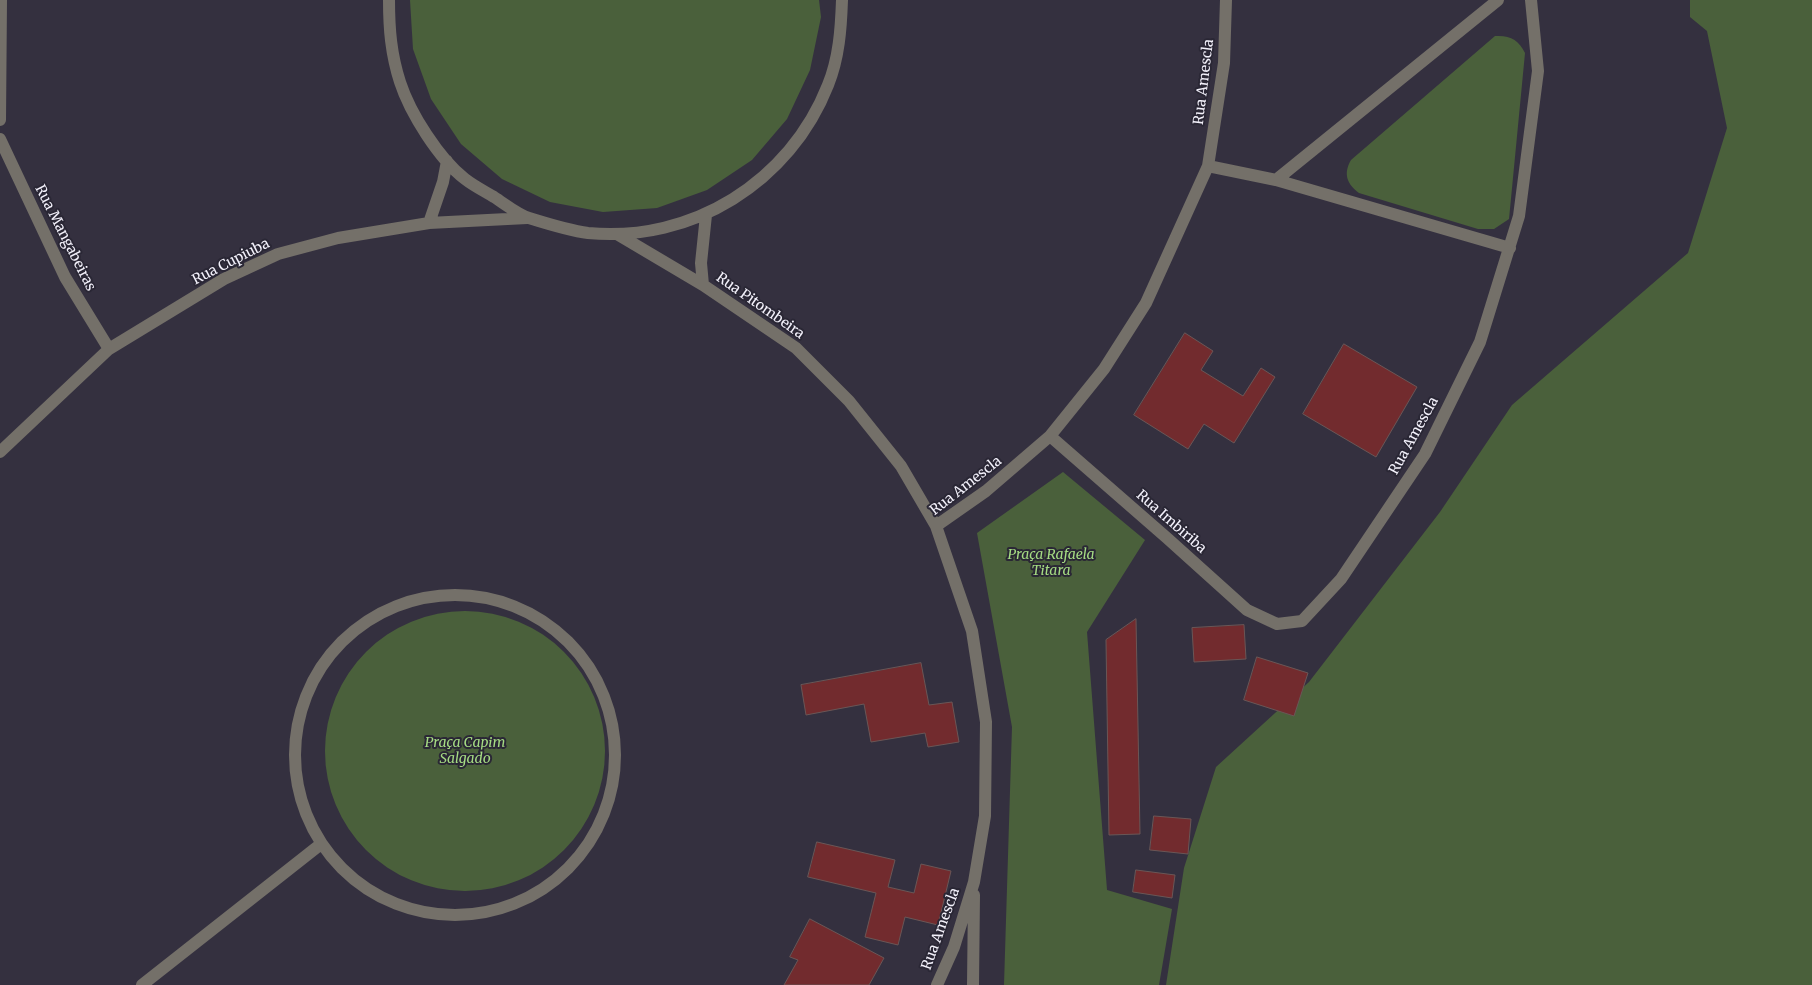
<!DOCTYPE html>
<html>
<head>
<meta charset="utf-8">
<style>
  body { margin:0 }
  canvas { display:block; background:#34303f }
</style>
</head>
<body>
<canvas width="1812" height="985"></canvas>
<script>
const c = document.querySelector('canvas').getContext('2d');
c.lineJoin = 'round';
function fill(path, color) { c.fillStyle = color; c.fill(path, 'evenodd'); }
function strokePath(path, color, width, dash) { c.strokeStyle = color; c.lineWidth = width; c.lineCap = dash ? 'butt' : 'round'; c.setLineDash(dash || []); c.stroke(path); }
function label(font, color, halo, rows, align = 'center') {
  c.font = font + ' Merriweather,serif'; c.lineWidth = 4; c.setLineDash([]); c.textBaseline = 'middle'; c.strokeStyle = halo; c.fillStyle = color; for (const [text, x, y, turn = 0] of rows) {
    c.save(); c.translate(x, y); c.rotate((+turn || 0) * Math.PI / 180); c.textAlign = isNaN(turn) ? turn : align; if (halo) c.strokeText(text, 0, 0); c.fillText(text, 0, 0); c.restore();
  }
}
const green = new Path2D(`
  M 410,0 L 819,0 L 821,17 L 810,70 L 787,119 L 752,160 L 707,190 L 657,208 L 603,212 L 550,202 L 502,179 L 461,144 L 431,99 L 413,49 Z
  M 1690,0 L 1812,0 L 1812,985 L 1166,985 L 1184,868 L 1216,767 L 1309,682 L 1440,512 L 1512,405 L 1688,253 L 1727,128 L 1707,31 L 1690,17 Z
  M 1495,36 C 1510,35 1519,40 1525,53 L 1509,219 L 1494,229 L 1478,229 L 1359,193 C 1347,184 1343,174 1351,160 Z
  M 1063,472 L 1145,540 L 1087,632 L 1107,890 L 1172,909 L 1159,985 L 1004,985 L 1012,727 L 977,533 Z
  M325 751a140 140 0 1 1 280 0a140 140 0 1 1-280 0Z`);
const building = new Path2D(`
  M 1185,333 L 1213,351 L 1201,370 L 1243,396 L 1261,368 L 1275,377 L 1234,443 L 1204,424 L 1188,449 L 1134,415 Z
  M 1344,344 L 1417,387 L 1376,457 L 1303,414 Z
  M 1136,619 L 1140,834 L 1109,835 L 1106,640 Z
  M 1244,625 L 1246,659 L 1194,662 L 1192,628 Z
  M 1257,657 L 1308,673 L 1294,716 L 1244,700 Z
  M 921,663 L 929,705 L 952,702 L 959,742 L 928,747 L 925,733 L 871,742 L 864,704 L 806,715 L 801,685 Z
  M 1154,816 L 1191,819 L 1188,854 L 1150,850 Z
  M 817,842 L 895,860 L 888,887 L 914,893 L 921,864 L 951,871 L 938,925 L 905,917 L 898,945 L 865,937 L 876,893 L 808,877 Z
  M 1136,870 L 1175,875 L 1172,898 L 1133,892 Z
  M 810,919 L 884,958 L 869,985 L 784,985 L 798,960 L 790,957 Z`);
const minor = new Path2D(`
  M 389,0 C 389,29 391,54 400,82 C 410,113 439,159 465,179 C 474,186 484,191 494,197 C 505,204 517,214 529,218 C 545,223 572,231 588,233 C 692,243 790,182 828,85 C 839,58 841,29 842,0
  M 0,120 L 1,0
  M 0,139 L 65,277 L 109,349
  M 1208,166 L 1276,180 L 1510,248
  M 1276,180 L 1498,0
  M 429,223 L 443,182 L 447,161
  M 617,234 L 703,285 L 796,348 L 849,401 L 901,466 L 936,526 L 972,631 L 986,722 L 985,816 L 974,882 L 954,947 L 937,985
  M 703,285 L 701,263 L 706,215
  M 1050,436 L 1167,538 L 1247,610 L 1277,624 L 1302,621 L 1341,579 L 1425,454 L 1480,342 L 1519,216 L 1538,71 L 1531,0
  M 0,452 L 109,349 L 224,279 L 278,254 L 338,238 L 429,223 L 527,218
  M 936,526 L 986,491 L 1050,436 L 1104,369 L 1146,303 L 1208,166 L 1224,63 L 1226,0
  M295 755a160 160 0 1 1 320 0a160 160 0 1 1-320 0Z
  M 142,985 L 321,844
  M 973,985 L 974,895`);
const streetNames = [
  ["Rua Amescla",1204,82,-83],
  ["Rua Mangabeiras",65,238,63],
  ["Rua Cupiuba",231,262,-27],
  ["Rua Pitombeira",760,306,35],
  ["Rua Amescla",1414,436,-61],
  ["Rua Amescla",966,486,-38],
  ["Rua Imbiriba",1171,522,41],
  ["Rua Amescla",941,929,-70]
];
const parkNames = [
  ["Praça Rafaela",1051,555],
  ["Titara",1051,571],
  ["Praça Capim",465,743],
  ["Salgado",465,759]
];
fill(green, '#4a603b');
fill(building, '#722b2e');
strokePath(building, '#6a5656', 1);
strokePath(minor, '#747069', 12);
label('14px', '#f3f1fb', '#2a2735', streetNames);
label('italic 14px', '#a5db83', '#2a2735', parkNames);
</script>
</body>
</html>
